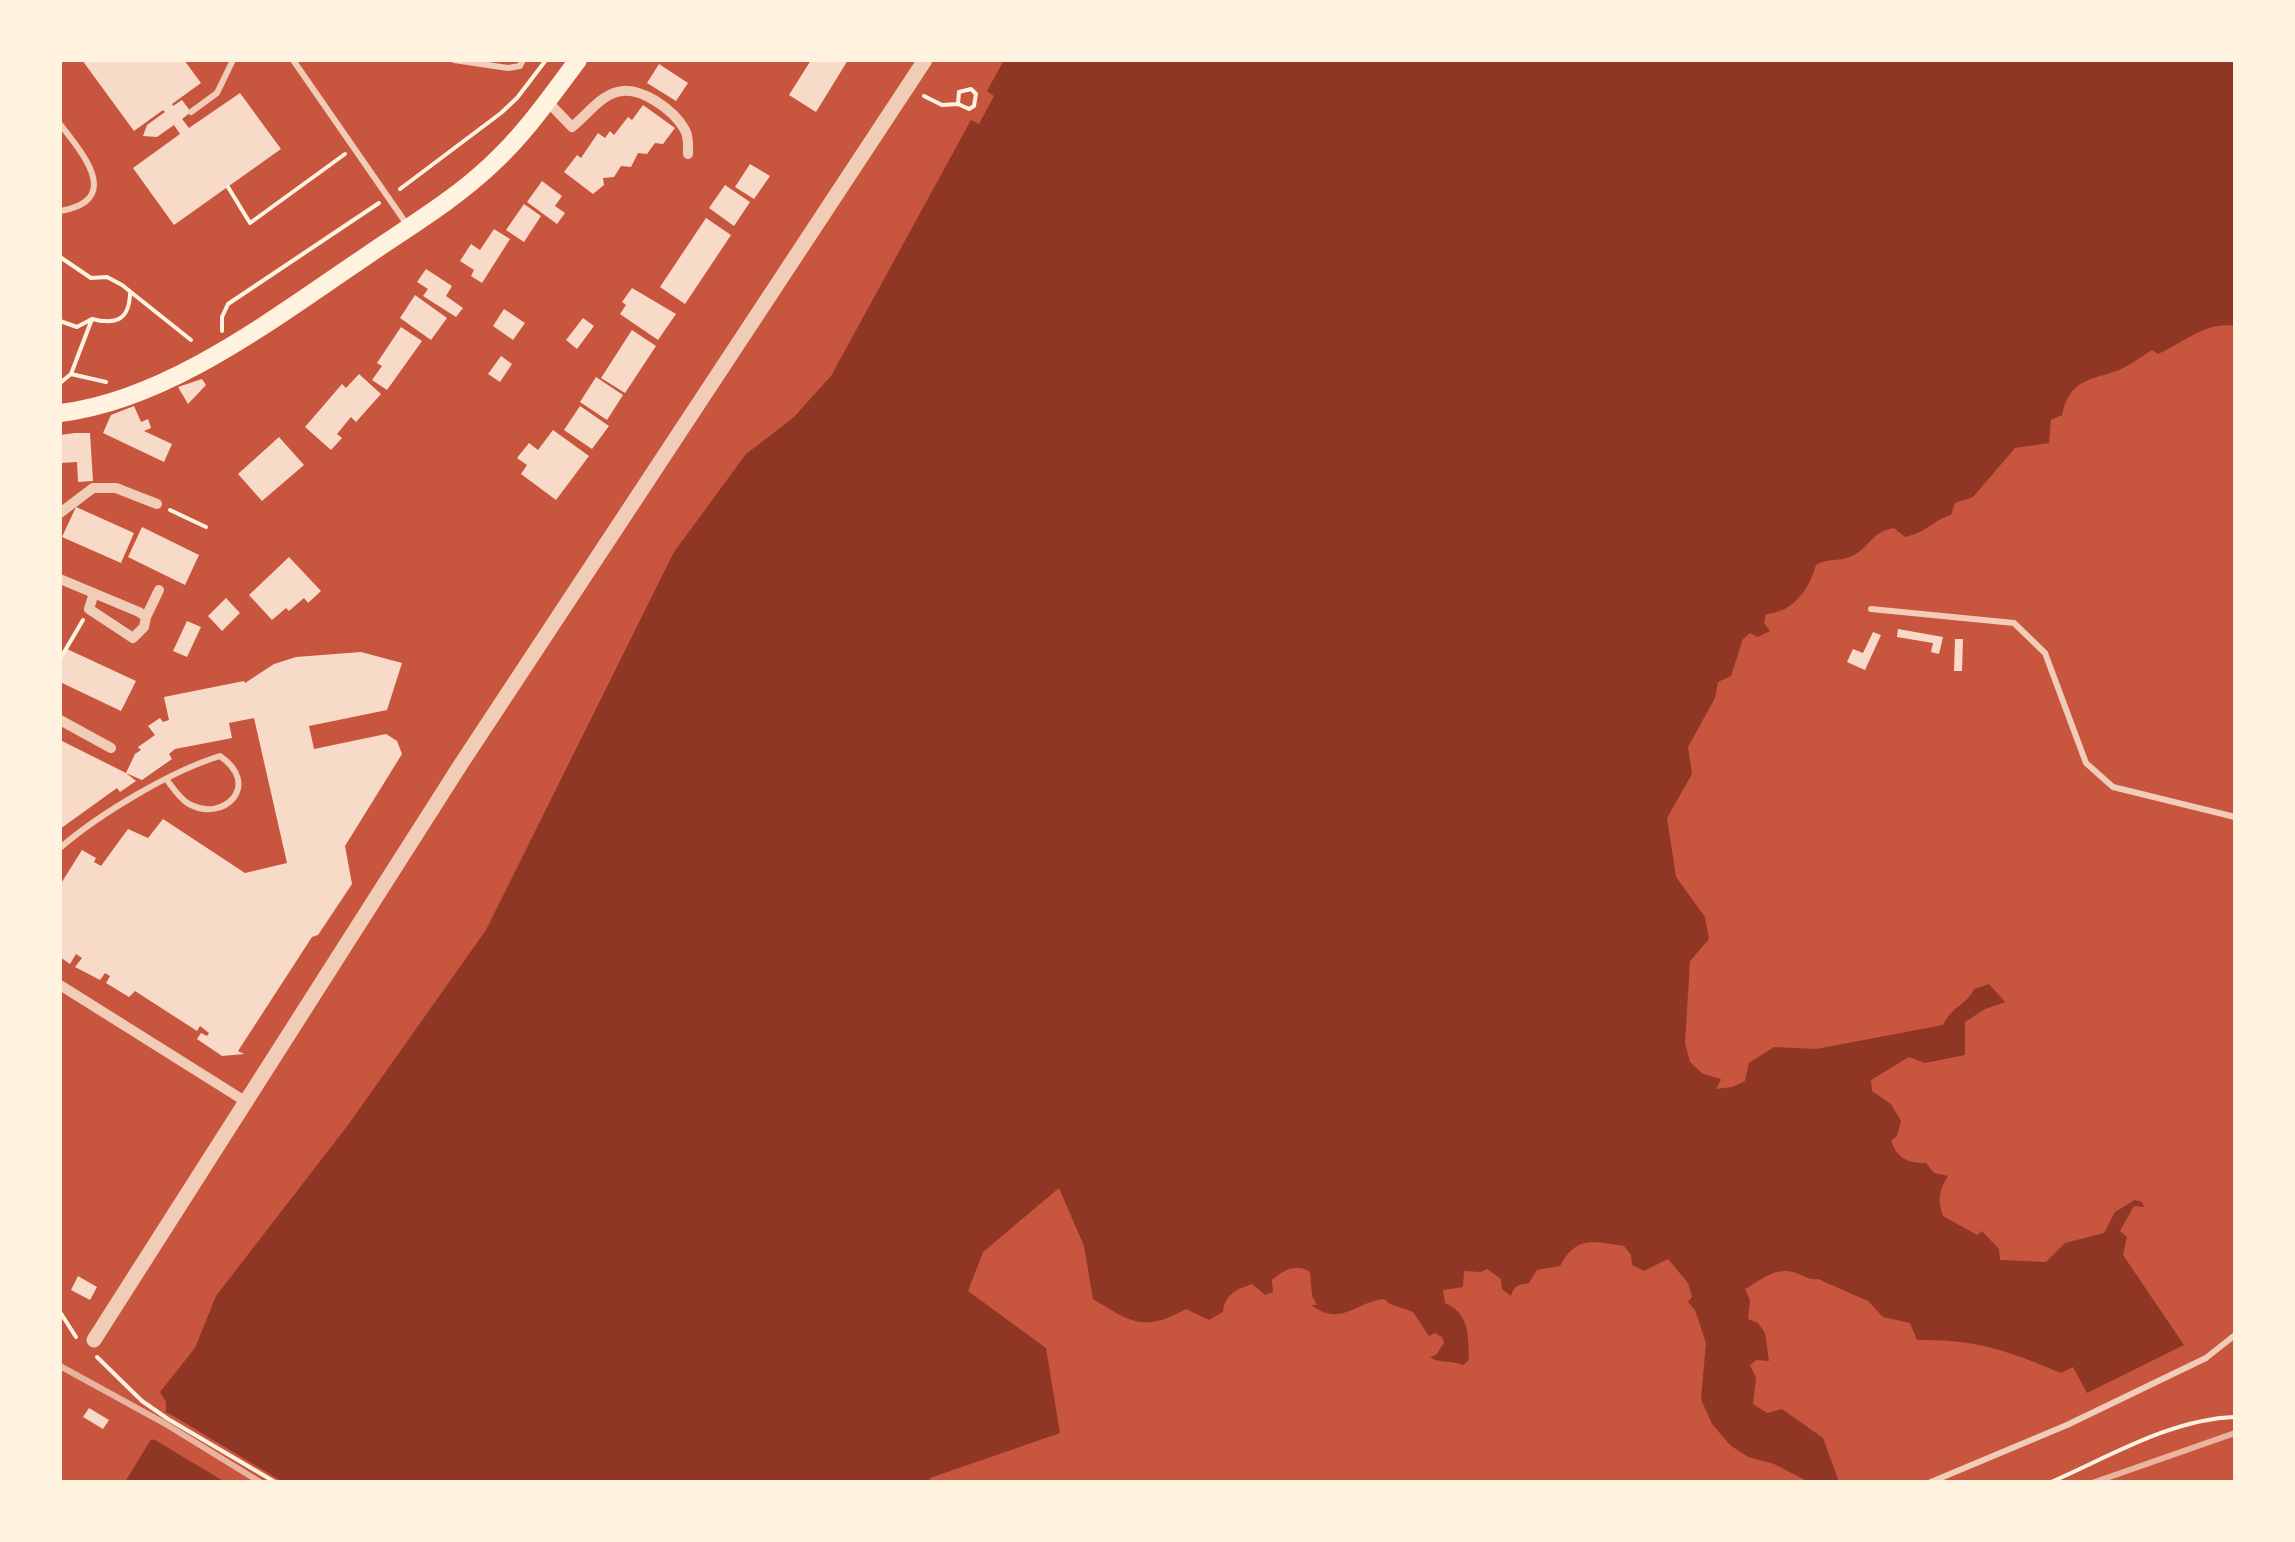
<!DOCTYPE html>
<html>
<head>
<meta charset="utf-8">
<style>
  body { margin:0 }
  #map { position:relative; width:2295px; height:1542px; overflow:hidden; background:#c8553d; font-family:"DejaVu Sans",sans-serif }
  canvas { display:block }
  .frame { position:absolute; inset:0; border:62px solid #fff3e0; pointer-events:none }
</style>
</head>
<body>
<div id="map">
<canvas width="2295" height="1542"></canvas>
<div class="frame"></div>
</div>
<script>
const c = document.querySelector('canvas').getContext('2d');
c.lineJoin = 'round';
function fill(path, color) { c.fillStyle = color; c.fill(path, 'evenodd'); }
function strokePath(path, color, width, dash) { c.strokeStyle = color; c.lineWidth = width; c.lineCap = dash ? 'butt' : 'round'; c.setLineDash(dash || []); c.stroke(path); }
const water = new Path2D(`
  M 1004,60 L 2235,60 L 2235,326 C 2206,321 2183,343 2158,354 L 2152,350 C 2142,356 2133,363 2123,368 C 2096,381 2070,375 2062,415 L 2051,420 L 2049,443 L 2015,448 L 1973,497 L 1955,503 L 1951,515 C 1933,520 1928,532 1905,537 L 1894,528 C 1873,531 1870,546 1854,555 C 1841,562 1827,558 1816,565 C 1809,589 1794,612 1766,614 L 1764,623 L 1770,631 L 1758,637 L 1750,633 L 1743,639 L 1731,676 L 1718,682 L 1715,698 L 1688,747 L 1692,774 L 1667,818 L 1676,877 L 1705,917 L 1709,939 L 1690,961 L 1685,1043 L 1690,1062 L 1703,1074 L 1721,1079 L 1716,1089 L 1732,1087 L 1745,1081 L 1749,1063 L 1774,1047 L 1816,1049 L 1943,1025 C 1954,1004 1966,1006 1974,989 L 1989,984 L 2005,1002 L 1985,1009 L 1965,1022 L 1965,1055 L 1925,1063 L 1909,1057 L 1871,1080 L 1872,1091 L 1891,1104 L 1901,1121 L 1897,1136 L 1891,1141 C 1898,1159 1907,1163 1926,1163 L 1934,1173 L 1948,1176 C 1939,1190 1937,1200 1943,1216 L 1977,1235 L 1982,1231 L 1999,1249 L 2000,1260 L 2046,1262 L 2065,1243 L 2104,1233 L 2115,1212 L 2135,1200 L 2142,1202 L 2144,1207 L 2134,1206 L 2120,1231 L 2127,1237 L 2123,1255 L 2184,1345 L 2087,1393 L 2073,1367 L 2061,1373 C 2006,1350 1976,1339 1917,1340 L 1910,1323 L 1883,1317 L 1868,1301 L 1818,1279 C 1807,1280 1804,1275 1793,1272 C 1774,1267 1761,1280 1745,1289 L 1750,1300 L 1748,1319 L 1758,1323 L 1765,1333 L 1769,1361 L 1756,1360 L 1750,1365 L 1756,1378 L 1753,1404 L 1767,1413 L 1782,1409 L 1823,1438 L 1839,1482 L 1809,1482 L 1774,1464 L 1748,1457 L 1730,1445 L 1712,1424 L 1701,1399 L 1706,1343 L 1695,1310 L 1688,1302 L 1692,1297 L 1688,1283 L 1668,1259 L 1644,1271 L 1632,1265 L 1631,1255 L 1624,1246 C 1592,1241 1576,1236 1560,1266 L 1537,1270 L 1529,1283 C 1519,1285 1515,1284 1511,1296 L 1502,1289 L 1501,1279 L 1487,1269 L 1481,1272 L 1464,1271 L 1463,1287 L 1443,1290 L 1445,1303 C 1470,1314 1468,1335 1469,1360 L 1463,1365 C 1451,1360 1440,1364 1430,1357 L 1436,1355 L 1444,1343 L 1442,1337 L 1435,1333 L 1429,1336 L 1413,1312 L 1390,1304 L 1384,1299 C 1357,1301 1341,1328 1311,1305 L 1317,1305 L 1312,1296 L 1310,1272 C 1296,1263 1284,1270 1272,1280 L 1273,1292 L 1265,1295 L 1252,1284 C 1237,1289 1225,1294 1223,1312 L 1209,1320 L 1186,1309 C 1144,1332 1132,1323 1093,1299 L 1084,1246 L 1059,1188 L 983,1252 L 968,1291 L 1046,1348 L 1060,1433 L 930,1478 L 929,1482 L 125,1482 L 166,1415 L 166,1402 L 160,1392 L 195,1348 L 216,1296 L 348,1125 L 486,930 L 674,552 L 746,454 L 793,418 L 831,376 L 971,120 L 979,124 L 994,96 L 987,91 Z`);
const pier = new Path2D(`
  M 161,1410 L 170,1414 L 283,1482 L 225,1482 L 155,1440 L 145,1438 Z`);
const building = new Path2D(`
  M 82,60 L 184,60 L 201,83 L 172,104 L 173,106 L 182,100 L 191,112 L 182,119 L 189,128 L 240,93 L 281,149 L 174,225 L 133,168 L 180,134 L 174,125 L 157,137 L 143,136 L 147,125 L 165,112 L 163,110 L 134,131 Z
  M 811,60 L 848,60 L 816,112 L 789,95 Z
  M 659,64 L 688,83 L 676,101 L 647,83 Z
  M 643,105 L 675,128 L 663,144 L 655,143 L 647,154 L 638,153 L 631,167 L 621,166 L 614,177 L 603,178 L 604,185 L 593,194 L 564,172 L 577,155 L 581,158 L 598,133 L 605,138 L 610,131 L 614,135 L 628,117 L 632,120 Z
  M 750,164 L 770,176 L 754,199 L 735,187 Z
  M 542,181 L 562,196 L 555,206 L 565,213 L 557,224 L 527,202 Z
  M 725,185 L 750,202 L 734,226 L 709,208 Z
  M 524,204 L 541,216 L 524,242 L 506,230 Z
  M 706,218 L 731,235 L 685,304 L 660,287 Z
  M 494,229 L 510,239 L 482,283 L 471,276 L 474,270 L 460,261 L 471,244 L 480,250 Z
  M 426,269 L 452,286 L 446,296 L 463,308 L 456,317 L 423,296 L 428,289 L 417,282 Z
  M 632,288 L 676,314 L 658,340 L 620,314 L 626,305 L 622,302 Z
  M 415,295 L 447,318 L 431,340 L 400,318 Z
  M 504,309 L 525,323 L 513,340 L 493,326 Z
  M 583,318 L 594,326 L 577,349 L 566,340 Z
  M 401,327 L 422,341 L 387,390 L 372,380 L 382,366 L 377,363 Z
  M 632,330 L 656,346 L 625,393 L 601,378 Z
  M 501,356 L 512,364 L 500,382 L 488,374 Z
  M 359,374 L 381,394 L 356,422 L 351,417 L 337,434 L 342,438 L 331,450 L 305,427 L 342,384 L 346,388 Z
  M 596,377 L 623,395 L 607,420 L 580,402 Z
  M 202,379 L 206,385 L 188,404 L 178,387 Z
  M 134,406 L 141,422 L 148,419 L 151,428 L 144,431 L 172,444 L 164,462 L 103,433 L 111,415 Z
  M 580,406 L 609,426 L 592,449 L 564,430 Z
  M 553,430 L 589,456 L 556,500 L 521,474 L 527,465 L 517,458 L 529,443 L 538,450 Z
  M 75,433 L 90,433 L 93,481 L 78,482 L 77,462 L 60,463 L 60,435 Z
  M 279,437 L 304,465 L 262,501 L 238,474 Z
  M 76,507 L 134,533 L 121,563 L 62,537 Z
  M 142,527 L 199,555 L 185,585 L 128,557 Z
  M 289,557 L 321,591 L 308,603 L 304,598 L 289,611 L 286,608 L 272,620 L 249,595 Z
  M 226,598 L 240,613 L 222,631 L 208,616 Z
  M 187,621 L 201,627 L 187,657 L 173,651 Z
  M 1898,629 L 1943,637 L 1939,654 L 1931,652 L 1933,643 L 1897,637 Z
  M 1873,632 L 1881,635 L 1865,670 L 1847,662 L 1853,649 L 1863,653 Z
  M 1955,639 L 1963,639 L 1962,671 L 1954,671 Z
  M 67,649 L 136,681 L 121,711 L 60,682 L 60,663 Z
  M 361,652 L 402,663 L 387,710 L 309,726 L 314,749 L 386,734 L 397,741 L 402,754 L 345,846 L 352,884 L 318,935 L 312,937 L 238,1051 L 244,1054 L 222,1056 L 197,1039 L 201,1033 L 207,1036 L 209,1033 L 200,1026 L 197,1031 L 135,991 L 129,997 L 106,983 L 110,976 L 105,973 L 100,980 L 75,967 L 82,958 L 76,954 L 70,964 L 60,957 L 60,885 L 82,850 L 96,858 L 94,862 L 101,866 L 128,829 L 148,838 L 163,819 L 245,873 L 287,863 L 254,718 L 229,723 L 232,738 L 175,749 L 169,754 L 172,759 L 142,780 L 126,773 L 135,754 L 141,750 L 138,747 L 155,735 L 148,726 L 160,718 L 163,722 L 169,720 L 164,697 L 244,681 L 245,683 L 274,664 L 296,657 Z
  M 60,740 L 126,773 L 136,781 L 120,792 L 117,788 L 60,829 Z
  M 78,1276 L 97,1287 L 90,1300 L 71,1290 Z
  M 89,1408 L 109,1420 L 103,1429 L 83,1417 Z`);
const path = new Path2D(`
  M 924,96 L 942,105 L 958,104 L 969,109 L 974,106 L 976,94 L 971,89 L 959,92 L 958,104
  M 228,187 L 250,223 L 345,154
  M 400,189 L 501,113 L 517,98 L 546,60
  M 60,257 L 91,278 L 107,277 L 122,285 L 191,340
  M 60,321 L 77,327 L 92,319
  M 222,331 L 222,317 L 228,304 L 379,203
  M 71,374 L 106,382
  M 60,383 L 71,374 L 92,319 C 116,325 129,320 130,294
  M 170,510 L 206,527
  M 60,659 L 83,620
  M 60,1312 L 76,1337
  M 97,1357 L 142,1401 L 168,1419 L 275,1482
  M 2051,1482 C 2109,1457 2171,1419 2235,1417`);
const service = new Path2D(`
  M 293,60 L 408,226
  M 454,60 L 508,68 L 520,66 L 523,60
  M 191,112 L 217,93 L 233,60
  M 60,124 C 82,153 124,200 60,211
  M 1871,609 L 2014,623 L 2045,653 L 2086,763 L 2113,787 L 2235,817
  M 60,848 C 99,814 171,771 220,756 C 262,785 224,823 189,804 C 180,799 173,788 167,780
  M 1931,1482 L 2067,1425 L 2206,1358 L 2235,1335`);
const minor = new Path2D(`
  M 547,101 L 572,127 C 586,116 599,97 617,92 C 640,85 674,110 685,130 C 689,137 688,147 688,154
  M 60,513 L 93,488 L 116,488 L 157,504
  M 60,579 L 139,612 L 146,617 L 144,627 L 133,638 L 89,609 L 93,596
  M 146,617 L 159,590
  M 60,720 L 111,748
  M 60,985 L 248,1103`);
const tertiary = new Path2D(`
  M 94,1340 L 461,764 L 925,60`);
const secondary = new Path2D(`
  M 60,413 C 168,400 274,318 362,259 C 405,229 453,201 491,165 C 525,134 551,96 578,60`);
const rail = new Path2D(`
  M 60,1366 L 164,1423 L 260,1482
  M 2095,1482 L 2235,1433`);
fill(water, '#8f3625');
fill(pier, '#c8553d');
fill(building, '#f7dbc8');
strokePath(path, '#fff3e0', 4);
strokePath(service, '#f1ccb7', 6);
strokePath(minor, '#f1ccb7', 10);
strokePath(tertiary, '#f1ccb7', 15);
strokePath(secondary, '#fff3e0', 18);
strokePath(rail, '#e9b49f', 6);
</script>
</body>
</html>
